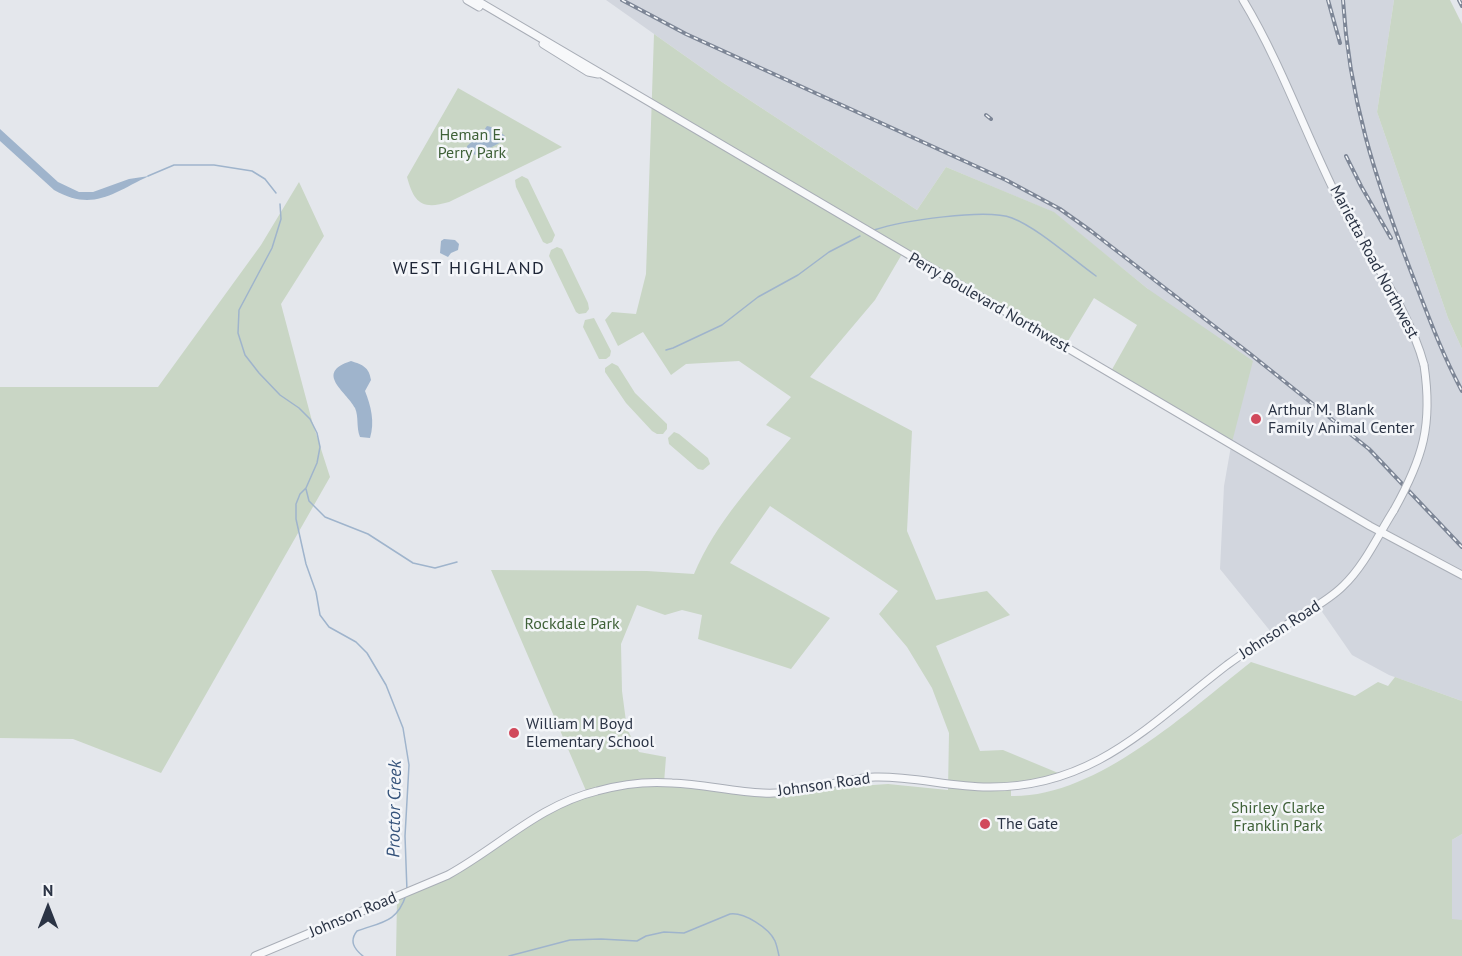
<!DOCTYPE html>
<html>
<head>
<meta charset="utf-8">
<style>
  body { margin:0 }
  #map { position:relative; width:1462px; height:956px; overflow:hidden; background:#e4e7ec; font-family:"PT Sans",sans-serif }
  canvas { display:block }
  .north { position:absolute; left:18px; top:878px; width:60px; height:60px; -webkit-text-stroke:4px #f4f6f9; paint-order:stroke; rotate:0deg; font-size:16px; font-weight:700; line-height:24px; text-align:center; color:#2b3445 }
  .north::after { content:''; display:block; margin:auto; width:21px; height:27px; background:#2b3445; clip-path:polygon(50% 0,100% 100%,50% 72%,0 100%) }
</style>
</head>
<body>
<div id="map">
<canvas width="1462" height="956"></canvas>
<div class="north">N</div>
</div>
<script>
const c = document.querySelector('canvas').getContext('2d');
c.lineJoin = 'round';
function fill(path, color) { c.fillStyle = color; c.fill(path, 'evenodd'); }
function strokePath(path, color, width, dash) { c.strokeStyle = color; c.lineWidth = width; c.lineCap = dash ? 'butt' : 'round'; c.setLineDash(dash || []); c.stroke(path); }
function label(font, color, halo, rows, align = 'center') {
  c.font = font + ' "PT Sans",sans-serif'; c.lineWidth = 5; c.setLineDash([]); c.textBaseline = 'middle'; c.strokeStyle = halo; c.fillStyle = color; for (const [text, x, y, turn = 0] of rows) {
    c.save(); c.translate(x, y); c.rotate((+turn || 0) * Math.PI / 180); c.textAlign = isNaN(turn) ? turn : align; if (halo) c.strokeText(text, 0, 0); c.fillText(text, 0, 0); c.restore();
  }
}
const built = new Path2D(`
  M 606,0 L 1394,0 L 1377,112 L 1448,318 L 1462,349 L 1462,701 L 1389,675 L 1352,655 L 1316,603 L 1271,632 L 1220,569 L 1224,486 L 1231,446 L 1148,289 L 1053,212 L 946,167 L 917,210 L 722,82 Z
  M 1462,834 L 1462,920 L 1452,920 L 1452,840 Z`);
const green = new Path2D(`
  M 1394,0 L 1450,0 L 1462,24 L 1462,349 L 1448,318 L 1377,112 Z
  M 654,34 L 722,82 L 917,210 L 946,167 L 1054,212 L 1148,289 L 1253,361 L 1231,446 L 1110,373 L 1137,325 L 1094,298 L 1065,346 L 902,254 L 875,300 L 810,377 L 912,431 L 907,531 L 936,600 L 987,591 L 1010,615 L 936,646 L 980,751 L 1003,750 L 1063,775 L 1017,786 L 1011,790 L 1011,796 C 1096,798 1187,712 1251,662 L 1355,696 L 1378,682 L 1388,686 L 1395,677 L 1462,701 L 1462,834 L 1452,840 L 1452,919 L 1462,920 L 1462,956 L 396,956 L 397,899 L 430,884 L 518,826 L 587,793 L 491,570 L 647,571 L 694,574 C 716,522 755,481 791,438 L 766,425 L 791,397 L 739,361 L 686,364 L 671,375 L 643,332 L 618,346 L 605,320 L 612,312 L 636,314 L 646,274 ZM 770,506 L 898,591 L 879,614 L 907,647 L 932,688 L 949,733 L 948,790 L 888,784 L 814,789 L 728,792 L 664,783 L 666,757 L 639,752 L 627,729 L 622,691 L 621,644 L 637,605 L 665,615 L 682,610 L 702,615 L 698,639 L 791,669 L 830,618 L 730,563 Z
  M 458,88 L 562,147 L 449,202 C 422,210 414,203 407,177 Z
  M 522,176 L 528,179 L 555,235 L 552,242 L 547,244 L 543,242 L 516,187 L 515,180 Z
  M 299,182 L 324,236 L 281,304 L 312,421 L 330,477 L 161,773 L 73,739 L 0,738 L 0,387 L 158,387 L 261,245 Z
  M 557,247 L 562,249 L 588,303 L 589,309 L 586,313 L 579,314 L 576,312 L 549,256 L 551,250 Z
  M 594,318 L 611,351 L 610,356 L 606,359 L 599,359 L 583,327 L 585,320 Z
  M 612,363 L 618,366 L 635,393 L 667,424 L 667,429 L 663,434 L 657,434 L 652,431 L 626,403 L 605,372 L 605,368 Z
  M 674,432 L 679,434 L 708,458 L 710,464 L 703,470 L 698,469 L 669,444 L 668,438 Z`);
const water = new Path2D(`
  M 487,126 C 493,127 500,131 505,136 L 503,141 L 477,155 L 471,154 L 467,151 L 467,146 L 482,133 Z
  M 0,129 L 58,182 L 79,192 L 93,192 L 129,179 L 149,176 C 113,193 93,212 54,190 L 0,141 Z
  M 444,239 L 455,240 L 459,244 L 458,250 L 451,253 L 448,257 L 440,253 L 441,241 Z
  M 351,361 C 363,365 369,367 371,380 L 365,391 C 371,406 375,422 370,438 L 360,437 C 356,427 359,417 355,408 C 346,391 314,373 351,361 Z`);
const stream = new Path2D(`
  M 148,176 L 174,165 L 214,165 L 252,171 L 265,179 L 276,193
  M 280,204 L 281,219 L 272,248 L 239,310 L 238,333 L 245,355 L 259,373 L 280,395 L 299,408 L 310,419 L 317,433 L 320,447 L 317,463 L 306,488 L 300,494 L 296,504 L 296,519 L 306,564 L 316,592 L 320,615 L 329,627 L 356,642 L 367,653 L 386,685 L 403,728 L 409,765 L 405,836 L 407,891
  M 874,230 C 901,221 986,208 1012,218 C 1038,228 1072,259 1096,276
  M 666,350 L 673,348 L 722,325 L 758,297 L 798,275 L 829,252 L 860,236
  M 306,489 L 309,501 L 325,517 L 368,534 L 413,563 L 435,568 L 457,562
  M 363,956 C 354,949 349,941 357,931 C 381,922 397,923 406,895
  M 509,956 L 570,940 L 601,939 L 637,941 L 646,936 L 664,932 L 684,933 L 730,914 C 744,912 769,928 775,941 C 777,946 778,951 779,956`);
const minor = new Path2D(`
  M 467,0 L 479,7
  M 476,0 L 1370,526 L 1462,575
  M 1243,0 C 1281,63 1305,133 1338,199 C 1366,254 1408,305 1424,365
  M 543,44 L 588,72 L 598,74
  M 255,956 L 448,875 C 499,847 539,805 597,791 C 622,784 647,781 672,783 C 703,784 733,792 763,793 C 801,795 837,779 875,777 C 913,776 950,787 988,787 C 1094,788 1150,724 1227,665 C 1249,649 1272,634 1294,620 C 1311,609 1329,600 1343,586 C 1365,565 1378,535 1394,510`);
const rail = new Path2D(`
  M 622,0 L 686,34 L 1006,180 L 1060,209 L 1091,231 L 1249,353 L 1369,449 L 1462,547
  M 1328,0 L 1340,43
  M 1343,0 C 1349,98 1375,178 1410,269 C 1426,310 1441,352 1462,391
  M 1459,0 L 1462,6
  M 986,115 L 991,119
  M 1346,156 L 1361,186 L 1391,238`);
const minorBridge = new Path2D(`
  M 1394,510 C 1423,458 1433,425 1424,365`);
const markers = [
  [1256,419,6,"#d1495b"],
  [514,733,6,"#d1495b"],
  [985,824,6,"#d1495b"]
];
const parkNames = [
  ["Heman E.",472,135],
  ["Perry Park",472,153],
  ["Rockdale Park",572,624],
  ["Shirley Clarke",1278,808],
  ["Franklin Park",1278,826]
];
const streetNames = [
  ["Marietta Road Northwest",1374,262,62],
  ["Perry Boulevard Northwest",989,303,30],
  ["Johnson Road",1280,630,-33],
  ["Johnson Road",824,785,-8],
  ["Johnson Road",353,915,-23]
];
const poiNames = [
  ["Arthur M. Blank",1268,410],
  ["Family Animal Center",1268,428],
  ["William M Boyd",526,724],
  ["Elementary School",526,742],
  ["The Gate",997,824]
];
const neighbourhoodNames = [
  ["WEST HIGHLAND",469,269]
];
const waterNames = [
  ["Proctor Creek",395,809,-89]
];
fill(built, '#d2d6de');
fill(green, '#c9d6c5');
fill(water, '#9fb4cc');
strokePath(stream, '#9fb4cc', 1.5);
strokePath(minor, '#a9aeb7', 9);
strokePath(minor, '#f7f8fa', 7);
strokePath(rail, '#7d8696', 4);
strokePath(rail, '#f4f6f9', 1.5, [4.5]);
strokePath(minorBridge, '#a9aeb7', 9, []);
strokePath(minorBridge, '#f7f8fa', 7);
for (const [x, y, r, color] of markers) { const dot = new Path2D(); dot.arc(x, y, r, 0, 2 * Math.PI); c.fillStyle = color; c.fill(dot); strokePath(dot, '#f4f6f9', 2); }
label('16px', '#3f6138', '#f4f6f9', parkNames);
label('16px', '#2b3445', '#f4f6f9', streetNames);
label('16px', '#2b3445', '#f4f6f9', poiNames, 'left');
c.letterSpacing = '1.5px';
label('18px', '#1d2536', '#f4f6f9', neighbourhoodNames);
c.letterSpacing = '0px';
label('italic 18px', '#34527a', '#f4f6f9', waterNames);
</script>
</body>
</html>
